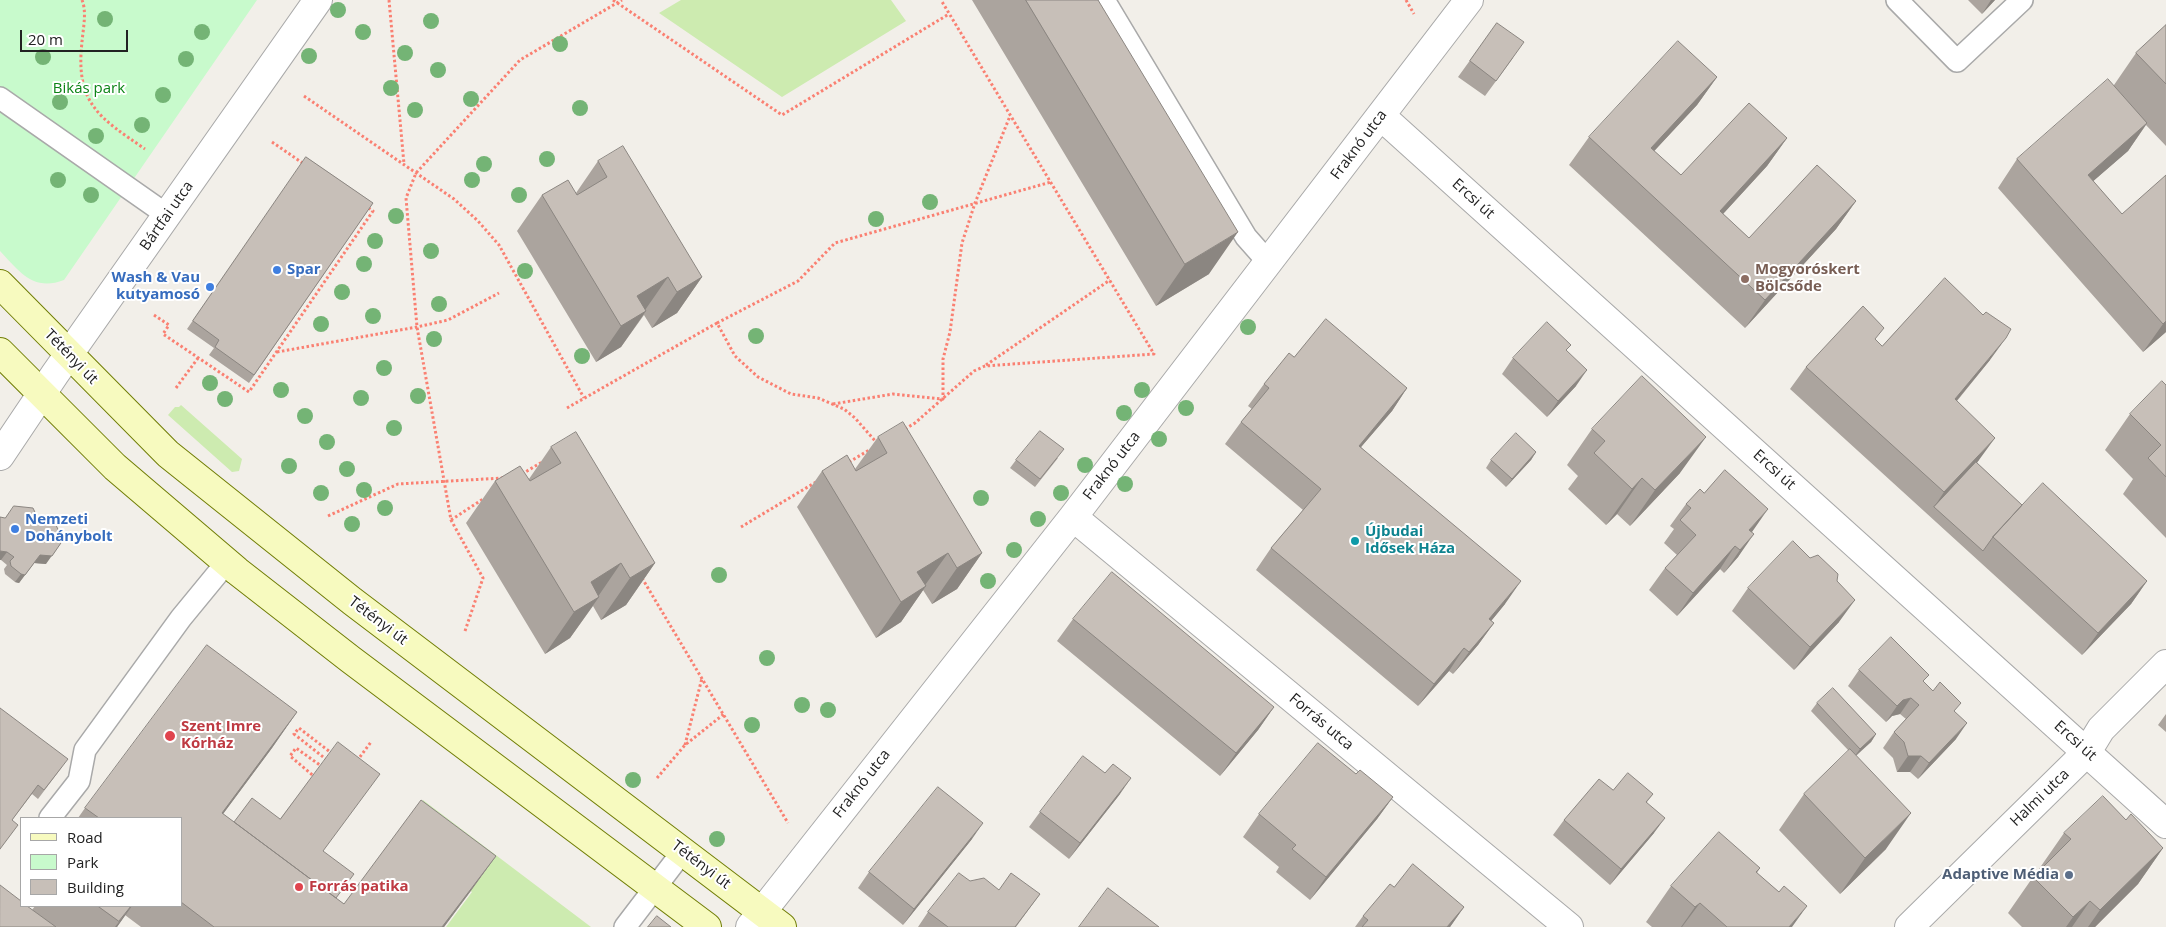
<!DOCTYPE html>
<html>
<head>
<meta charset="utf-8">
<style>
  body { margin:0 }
  #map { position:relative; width:2166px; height:927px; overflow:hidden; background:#f2efe9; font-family:"Open Sans",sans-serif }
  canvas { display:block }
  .legend { position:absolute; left:20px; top:817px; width:162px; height:90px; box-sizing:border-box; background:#fff; border:1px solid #a7a7a7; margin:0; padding:6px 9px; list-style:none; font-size:15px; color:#222 }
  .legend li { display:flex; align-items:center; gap:10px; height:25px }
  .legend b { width:25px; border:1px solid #a7a7a7 }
  .scale { position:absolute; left:20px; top:30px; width:108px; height:22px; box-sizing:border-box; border:2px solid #222; border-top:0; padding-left:6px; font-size:15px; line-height:18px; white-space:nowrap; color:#222; -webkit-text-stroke:4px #fff; paint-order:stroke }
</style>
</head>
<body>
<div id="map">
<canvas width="2166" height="927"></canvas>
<ul class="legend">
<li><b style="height:6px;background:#f7fabf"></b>Road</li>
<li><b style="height:14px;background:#c8facc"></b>Park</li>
<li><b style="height:14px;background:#c7bfb8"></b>Building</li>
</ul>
<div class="scale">20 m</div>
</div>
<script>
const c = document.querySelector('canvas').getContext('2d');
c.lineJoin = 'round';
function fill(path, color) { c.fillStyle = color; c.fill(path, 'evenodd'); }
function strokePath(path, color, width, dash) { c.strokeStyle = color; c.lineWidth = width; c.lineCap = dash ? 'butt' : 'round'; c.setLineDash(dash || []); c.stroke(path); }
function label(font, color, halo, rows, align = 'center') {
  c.font = font + ' "Open Sans",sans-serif'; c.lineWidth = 4; c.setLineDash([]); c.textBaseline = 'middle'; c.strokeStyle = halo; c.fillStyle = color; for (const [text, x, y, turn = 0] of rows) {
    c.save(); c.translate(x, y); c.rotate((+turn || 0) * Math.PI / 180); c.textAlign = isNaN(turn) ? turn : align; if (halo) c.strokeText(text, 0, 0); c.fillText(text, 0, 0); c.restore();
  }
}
const grass = new Path2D(`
  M 681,0 L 891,0 L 906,21 L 782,97 L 659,13 Z
  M 181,405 L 242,459 L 239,471 L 232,472 L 168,415 L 175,407 L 179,407 Z
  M 423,800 L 591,927 L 446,927 L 472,892 L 397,835 Z`);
const park = new Path2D(`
  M 0,0 L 257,0 L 64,280 C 33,292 19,271 0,251 Z`);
const path = new Path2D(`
  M 82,0 C 87,12 83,29 82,42 C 75,104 100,118 145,149
  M 389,0 L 404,164
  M 613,0 L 782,115 L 949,14
  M 1406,0 L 1414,14
  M 304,96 L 454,199 L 478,221 L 499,245 L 584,398
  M 272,142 L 304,164
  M 154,315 L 169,325 L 163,334 L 249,392 L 373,211 L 367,207
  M 717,323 L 798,281 L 835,243 L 1051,182
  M 277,352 L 417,327 L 448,320 L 499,293
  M 986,365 L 1110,280
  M 176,388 L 198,358
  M 833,404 L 893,394 L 943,399 L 943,359 L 950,332 L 962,243 L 975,203 L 1010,116
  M 567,408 L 717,323 L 735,356 L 758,377 L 791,394 L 818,398 L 844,409 L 855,418 L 877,443
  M 905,429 L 915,423 L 974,371 L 985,366 L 1154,354 L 941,0
  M 849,462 L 871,449
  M 522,474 L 542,462
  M 328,516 L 398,484 L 503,478
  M 451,520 L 483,499
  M 741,527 L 816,482
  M 642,578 L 788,823
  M 465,631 L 483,578 L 451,520 L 417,327 L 406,198 L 416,173 L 520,60 L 622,0
  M 685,745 L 702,678
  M 327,760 L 294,734 L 299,728 L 334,755
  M 357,761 L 371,742
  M 316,778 L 290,756 L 296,748 L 324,768
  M 657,778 L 685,745 L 724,714`);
const lane = new Path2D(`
  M 1104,0 L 1246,237 L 1269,263
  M 1897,0 L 1957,61 L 2022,0
  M 0,98 L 167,215
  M 50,818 L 79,781 L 85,750 L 181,618 L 227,562
  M 625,927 L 683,851`);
const street = new Path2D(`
  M 1381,116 L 2166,824
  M 0,456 L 55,374 L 318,0
  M 1073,517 L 1569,927
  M 750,927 L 1073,517 L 1469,0
  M 1909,927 L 2087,752 L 2101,729 L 2166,664`);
const secondary = new Path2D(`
  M 0,284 L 168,454 L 352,601 L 782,927
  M 0,352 L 115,467 L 237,571 L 350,659 L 707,927`);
const trees = [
  [338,10],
  [105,19],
  [431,21],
  [202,32],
  [363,32],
  [560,44],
  [405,53],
  [309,56],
  [43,57],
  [186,59],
  [438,70],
  [391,88],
  [163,95],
  [471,99],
  [60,102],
  [580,108],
  [415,110],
  [142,125],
  [96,136],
  [547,159],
  [484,164],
  [58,180],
  [472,180],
  [91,195],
  [519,195],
  [930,202],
  [396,216],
  [876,219],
  [375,241],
  [431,251],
  [364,264],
  [525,271],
  [342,292],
  [439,304],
  [373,316],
  [321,324],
  [1248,327],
  [756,336],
  [434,339],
  [582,356],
  [384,368],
  [210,383],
  [281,390],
  [1142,390],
  [418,396],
  [361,398],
  [225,399],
  [1186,408],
  [1124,413],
  [305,416],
  [394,428],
  [1159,439],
  [327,442],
  [1085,465],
  [289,466],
  [347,469],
  [1125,484],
  [364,490],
  [321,493],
  [1061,493],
  [981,498],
  [385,508],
  [1038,519],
  [352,524],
  [1014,550],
  [719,575],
  [988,581],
  [767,658],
  [802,705],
  [828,710],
  [752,725],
  [633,780],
  [717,839]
];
const wall = new Path2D(`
  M 972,0 L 1098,0 L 1209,274 L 1156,306 Z
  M 1968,0 L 1995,0 L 1982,14 Z
  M 1497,23 L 1513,58 L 1485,96 L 1458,77 Z
  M 2166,25 L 2166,146 L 2146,125 L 2128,151 L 2093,181 L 2122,214 L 2166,332 L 2143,352 L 1998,188 L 2017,159 L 2114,85 L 2136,53 Z
  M 1717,77 L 1697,105 L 1654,151 L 1681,175 L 1787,138 L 1767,166 L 1723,214 L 1749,238 L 1856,201 L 1836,229 L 1745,328 L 1569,165 L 1589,137 Z
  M 306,157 L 373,203 L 249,383 L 209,355 L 214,348 L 187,329 Z
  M 598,161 L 702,277 L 677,313 L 652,328 L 644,315 L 621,347 L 596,362 L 517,231 L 542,195 L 576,193 Z
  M 1876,340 L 1882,346 L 1990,360 L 1957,401 L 1979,460 L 1977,463 L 2022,505 L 2147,581 L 2131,604 L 2082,655 L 1790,389 L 1806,367 Z
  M 1294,357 L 1407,388 L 1392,411 L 1361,447 L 1505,604 L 1491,621 L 1494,623 L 1478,645 L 1453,674 L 1449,671 L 1418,706 L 1256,570 L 1271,548 L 1303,510 L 1225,444 L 1241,422 L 1252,409 L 1248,406 L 1264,384 Z
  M 1513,358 L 1576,386 L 1547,417 L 1502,374 Z
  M 2166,385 L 2166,538 L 2123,494 L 2133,479 L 2105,450 L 2130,414 Z
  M 1592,429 L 1680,473 L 1630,526 L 1617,514 L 1606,525 L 1568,489 L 1578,476 L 1567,465 Z
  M 878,437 L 982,553 L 957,589 L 932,604 L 923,590 L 901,622 L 876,638 L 797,507 L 822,471 L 855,469 Z
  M 551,447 L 655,563 L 626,605 L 601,620 L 593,606 L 570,638 L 545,654 L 466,523 L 495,481 L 529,479 Z
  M 1536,452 L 1531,460 L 1506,487 L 1486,468 L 1491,460 Z
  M 1058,458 L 1035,487 L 1010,468 L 1016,460 Z
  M 1686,504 L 1752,533 L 1738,557 L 1724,573 L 1720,569 L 1677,616 L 1649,590 L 1665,568 L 1677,555 L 1664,543 L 1674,529 L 1670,526 Z
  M 0,517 L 46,564 L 34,563 L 19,583 L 15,582 L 5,574 L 4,569 L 7,565 L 1,560 Z
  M 1810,558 L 1837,581 L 1839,622 L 1794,670 L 1732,611 L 1748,588 Z
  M 1073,619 L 1274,707 L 1258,730 L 1220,776 L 1057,641 Z
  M 1859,670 L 1924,682 L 1955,712 L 1956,739 L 1918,779 L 1910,772 L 1897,772 L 1893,758 L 1883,748 L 1894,732 L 1906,719 L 1900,714 L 1892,716 L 1886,722 L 1848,686 Z
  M 1817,703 L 1876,734 L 1871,742 L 1856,756 L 1886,849 L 1840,894 L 1779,830 L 1804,794 L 1849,751 L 1811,711 Z
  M 0,708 L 62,767 L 38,799 L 32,794 L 12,820 L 13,833 Z
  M 297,712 L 272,748 L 223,814 L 234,822 L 323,851 L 336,898 L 344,904 L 496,856 L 470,892 L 444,927 L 141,927 L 125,915 L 117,927 L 0,927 L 32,910 L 35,906 L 181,906 L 181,818 L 78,818 L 85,808 Z
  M 2166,714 L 2166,732 L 2158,725 Z
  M 1356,774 L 1393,797 L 1377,819 L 1310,900 L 1276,872 L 1279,867 L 1243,837 L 1259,814 Z
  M 1613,790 L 1653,794 L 1647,802 L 1654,833 L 1610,885 L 1553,835 L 1564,820 Z
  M 1120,794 L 1069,859 L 1029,827 L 1040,812 Z
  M 2126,820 L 2163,848 L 2138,884 L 2095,927 L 2022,927 L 2008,913 L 2033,877 L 2040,870 L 2039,869 L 2064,833 Z
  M 972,839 L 903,925 L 858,888 L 869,872 Z
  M 1760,868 L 1757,873 L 1779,892 L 1792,927 L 1652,927 L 1646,922 L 1671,886 Z
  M 970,881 L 999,890 L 1040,894 L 1016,927 L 918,927 L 928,912 Z
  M 1464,907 L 1450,927 L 1355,927 L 1363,916 Z`);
const shadedWall = new Path2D(`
  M 1991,0 L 1995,0 L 1982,14 Z
  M 1717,77 L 1697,105 L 1631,176 L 1651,148 Z
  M 2147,123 L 2128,151 L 2068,203 L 2088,175 Z
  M 1787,138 L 1767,166 L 1700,239 L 1720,211 Z
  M 1856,201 L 1836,229 L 1745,328 L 1765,300 Z
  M 1238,232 L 1209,274 L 1156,306 L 1185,264 Z
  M 668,277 L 643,313 L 646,311 L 621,347 L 596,362 L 621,326 L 637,296 Z
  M 702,277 L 677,313 L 652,328 L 677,292 Z
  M 2166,321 L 2166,332 L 2143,352 L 2163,324 Z
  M 2006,338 L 1990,360 L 1939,422 L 1955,399 Z
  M 1587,370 L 1576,386 L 1547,417 L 1558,401 Z
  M 1407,388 L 1392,411 L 1343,468 L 1359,446 Z
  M 1706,437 L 1680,473 L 1630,526 L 1655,490 Z
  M 1995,438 L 1979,460 L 1935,508 L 1934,507 L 1944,492 Z
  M 1536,452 L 1531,460 L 1506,487 L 1512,479 Z
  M 1642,478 L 1617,514 L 1606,525 L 1632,489 Z
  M 1768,509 L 1752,532 L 1738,548 L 1749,530 Z
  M 1754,534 L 1738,557 L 1724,573 L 1740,550 Z
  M 63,540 L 46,564 L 34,563 L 19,583 L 15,582 L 21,574 L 40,555 Z
  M 1735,546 L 1720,569 L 1677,616 L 1693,593 Z
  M 0,551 L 7,552 L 1,560 L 0,560 Z
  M 948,553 L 923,588 L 926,586 L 901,622 L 876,638 L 901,602 L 917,572 Z
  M 982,553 L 957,589 L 932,604 L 957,568 Z
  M 621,563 L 597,598 L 599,597 L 570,638 L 545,654 L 574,612 L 591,582 Z
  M 655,563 L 626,605 L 601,620 L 630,578 Z
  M 1521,581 L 1505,604 L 1474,642 L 1489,619 Z
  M 2147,581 L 2131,604 L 2082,655 L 2098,633 Z
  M 1855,600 L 1839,622 L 1794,670 L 1810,647 Z
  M 1494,623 L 1478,645 L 1453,674 L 1469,652 Z
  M 1464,648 L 1449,671 L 1418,706 L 1434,684 Z
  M 1911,698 L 1900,714 L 1892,716 L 1886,722 L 1897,706 L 1903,700 Z
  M 1274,707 L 1258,730 L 1220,776 L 1236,753 Z
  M 297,712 L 272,748 L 197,849 L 222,813 Z
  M 1967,723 L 1956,739 L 1918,779 L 1929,763 Z
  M 1876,734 L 1871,742 L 1854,757 L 1860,749 Z
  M 1908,756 L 1921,756 L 1910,772 L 1897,772 Z
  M 1131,778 L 1120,794 L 1069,859 L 1080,843 Z
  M 1393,797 L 1377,819 L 1310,900 L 1326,877 Z
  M 1911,813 L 1886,849 L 1840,894 L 1865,858 Z
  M 1665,818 L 1654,833 L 1610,885 L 1621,869 Z
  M 983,823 L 972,839 L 903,925 L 914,909 Z
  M 2163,848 L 2138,884 L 2095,927 L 2088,927 L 2100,910 Z
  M 496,856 L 470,892 L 444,927 L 442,927 Z
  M 2090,901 L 2072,927 L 2066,927 L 2073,917 Z
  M 1700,903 L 1682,927 L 1681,927 L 1695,907 Z
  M 131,906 L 132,906 L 117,927 L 115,927 Z
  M 1807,906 L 1792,927 L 1789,927 Z
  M 1464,907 L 1450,927 L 1447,927 Z`);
const building = new Path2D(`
  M 1026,0 L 1098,0 L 1238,232 L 1185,264 Z
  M 1497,23 L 1524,42 L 1496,81 L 1470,61 Z
  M 2166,25 L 2166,84 L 2136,53 Z
  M 1678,41 L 1717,77 L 1651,148 L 1681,175 L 1749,103 L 1787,138 L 1720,211 L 1749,238 L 1817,165 L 1856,201 L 1765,300 L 1589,137 Z
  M 2108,79 L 2147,123 L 2088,175 L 2122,214 L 2166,175 L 2166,321 L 2163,324 L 2017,159 Z
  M 623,146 L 702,277 L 677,292 L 668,277 L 637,296 L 646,311 L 621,326 L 542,195 L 568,180 L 577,195 L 607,177 L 598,161 Z
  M 306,157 L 373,203 L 254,375 L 215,347 L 219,340 L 193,321 Z
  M 1945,278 L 1983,315 L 1986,312 L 2011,329 L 2006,338 L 1955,399 L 1995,438 L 1944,492 L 1806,367 L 1863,306 L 1884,328 L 1875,339 L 1882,346 Z
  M 1326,319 L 1407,388 L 1359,446 L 1521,581 L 1489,619 L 1494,623 L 1469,652 L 1464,648 L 1434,684 L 1271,548 L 1321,489 L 1241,422 L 1269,388 L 1264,384 L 1289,353 L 1294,357 Z
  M 1547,322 L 1571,345 L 1566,350 L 1587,370 L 1558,401 L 1513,358 Z
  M 1642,376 L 1706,437 L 1655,490 L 1642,478 L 1632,489 L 1594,453 L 1605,441 L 1592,429 Z
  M 2162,381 L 2166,385 L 2166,477 L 2148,458 L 2161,445 L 2130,414 Z
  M 903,422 L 982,553 L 957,568 L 948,553 L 917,572 L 926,586 L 901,602 L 822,471 L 847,455 L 856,471 L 887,453 L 878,437 Z
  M 1040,431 L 1064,449 L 1040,479 L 1016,460 Z
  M 576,432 L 655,563 L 630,578 L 621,563 L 591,582 L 599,597 L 574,612 L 495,481 L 520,466 L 530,481 L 561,463 L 551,447 Z
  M 1516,433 L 1536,452 L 1512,479 L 1491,460 Z
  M 1976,462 L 2022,505 L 1993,537 L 1983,551 L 1934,507 Z
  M 1725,470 L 1768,509 L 1749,530 L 1754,534 L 1740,550 L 1735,546 L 1693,593 L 1665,568 L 1696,535 L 1680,520 L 1691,508 L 1686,504 L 1700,489 L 1704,493 Z
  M 2043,483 L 2147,581 L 2098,633 L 1993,537 Z
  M 14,506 L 33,508 L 39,521 L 55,523 L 63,540 L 52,556 L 40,555 L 25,575 L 21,574 L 11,566 L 10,561 L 14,557 L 7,552 L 0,551 L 0,517 L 5,518 Z
  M 1793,541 L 1810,558 L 1818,555 L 1838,574 L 1837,581 L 1855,600 L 1810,647 L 1748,588 Z
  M 1112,572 L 1274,707 L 1236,753 L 1073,619 Z
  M 1891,637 L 1929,675 L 1923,681 L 1933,691 L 1940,682 L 1961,703 L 1954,711 L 1967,723 L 1929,763 L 1921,756 L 1908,756 L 1904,742 L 1894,732 L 1919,705 L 1911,698 L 1903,700 L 1897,706 L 1859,670 Z
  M 207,645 L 297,712 L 222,813 L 344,904 L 421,800 L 496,856 L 442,927 L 214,927 L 181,902 L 181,818 L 99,818 L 85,808 Z
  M 1833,688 L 1876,734 L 1860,749 L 1817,703 Z
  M 0,708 L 68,759 L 44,790 L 38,785 L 12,820 L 18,825 L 0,849 Z
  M 338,742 L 380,774 L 323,851 L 354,874 L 336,898 L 234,822 L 252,798 L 280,819 Z
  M 1318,743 L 1356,774 L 1360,770 L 1393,797 L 1326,877 L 1292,849 L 1296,845 L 1259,814 Z
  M 1850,749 L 1911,813 L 1865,858 L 1804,794 Z
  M 1083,756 L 1105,773 L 1113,764 L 1131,778 L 1080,843 L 1040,812 Z
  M 1628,773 L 1653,794 L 1646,802 L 1665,818 L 1621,869 L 1564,820 L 1599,779 L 1613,790 Z
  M 938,787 L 983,823 L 914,909 L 869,872 Z
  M 2103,796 L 2126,820 L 2131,814 L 2163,848 L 2100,910 L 2090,901 L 2073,917 L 2033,877 L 2071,839 L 2064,833 Z
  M 1719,832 L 1760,868 L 1756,872 L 1779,892 L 1784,886 L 1807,906 L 1789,927 L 1727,927 L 1700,903 L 1695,907 L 1671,886 Z
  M 1413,864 L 1464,907 L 1447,927 L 1362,927 L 1368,920 L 1363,916 L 1390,884 L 1394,887 Z
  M 959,873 L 970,881 L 984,878 L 999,890 L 1011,873 L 1040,894 L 1015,927 L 948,927 L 928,912 Z
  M 0,885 L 21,901 L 21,906 L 27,906 L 56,927 L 0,927 Z
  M 1108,888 L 1159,927 L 1079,927 Z
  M 98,906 L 131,906 L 119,921 Z
  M 657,916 L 671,927 L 648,927 Z`);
const markers = [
  [277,270,5,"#3f7fe0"],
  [1745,279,5,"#8d6e63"],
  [210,287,5,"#3f7fe0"],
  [15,529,5,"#3f7fe0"],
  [1355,541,5,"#0f9aa8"],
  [170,736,6,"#e0444e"],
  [2069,875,5,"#5c6f8a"],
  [299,887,5,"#e0444e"]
];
const parkNames = [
  ["Bikás park",89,89]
];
const streetNames = [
  ["Fraknó utca",1359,145,-53],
  ["Ercsi út",1473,199,42],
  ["Bártfai utca",167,216,-55],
  ["Tétényi út",71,357,46],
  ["Fraknó utca",1112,466,-52],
  ["Ercsi út",1774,470,42],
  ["Tétényi út",378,621,37],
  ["Forrás utca",1321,722,40],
  ["Ercsi út",2075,741,42],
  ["Fraknó utca",862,784,-52],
  ["Halmi utca",2040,798,-44],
  ["Tétényi út",701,865,37]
];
const shopNames = [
  ["Spar",287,270],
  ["Wash & Vau",200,278,"right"],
  ["kutyamosó",200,295,"right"],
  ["Nemzeti",25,520],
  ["Dohánybolt",25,537]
];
const educationNames = [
  ["Mogyoróskert",1755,270],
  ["Bölcsőde",1755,287]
];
const cultureNames = [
  ["Újbudai",1365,532],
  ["Idősek Háza",1365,549]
];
const healthNames = [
  ["Szent Imre",181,727],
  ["Kórház",181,744],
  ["Forrás patika",309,887]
];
const serviceNames = [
  ["Adaptive Média",2059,875]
];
fill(grass, '#cdebb0');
fill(park, '#c8facc');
strokePath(lane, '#a9a9a9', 24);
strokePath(street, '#a9a9a9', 30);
strokePath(secondary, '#707d05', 30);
strokePath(path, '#fa8072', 3, [2.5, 2.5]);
strokePath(lane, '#fff', 21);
strokePath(street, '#fff', 28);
strokePath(secondary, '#f7fabf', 28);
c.fillStyle = '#74b475';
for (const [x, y] of trees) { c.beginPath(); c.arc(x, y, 8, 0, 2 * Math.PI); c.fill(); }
fill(wall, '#aba49e');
fill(shadedWall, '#8b8681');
fill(building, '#c7bfb8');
strokePath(building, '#8b8681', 1);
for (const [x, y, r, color] of markers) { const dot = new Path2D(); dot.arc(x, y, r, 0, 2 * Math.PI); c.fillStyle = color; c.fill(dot); strokePath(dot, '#fff', 2); }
label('15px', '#0c8416', '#fff', parkNames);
label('15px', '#222', '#fff', streetNames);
label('bold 15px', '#366cbe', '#fff', shopNames, 'left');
label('bold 15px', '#785e54', '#fff', educationNames, 'left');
label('bold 15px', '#0d838f', '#fff', cultureNames, 'left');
label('bold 15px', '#be3a42', '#fff', healthNames, 'left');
label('bold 15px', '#4e5e75', '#fff', serviceNames, 'right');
</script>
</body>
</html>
